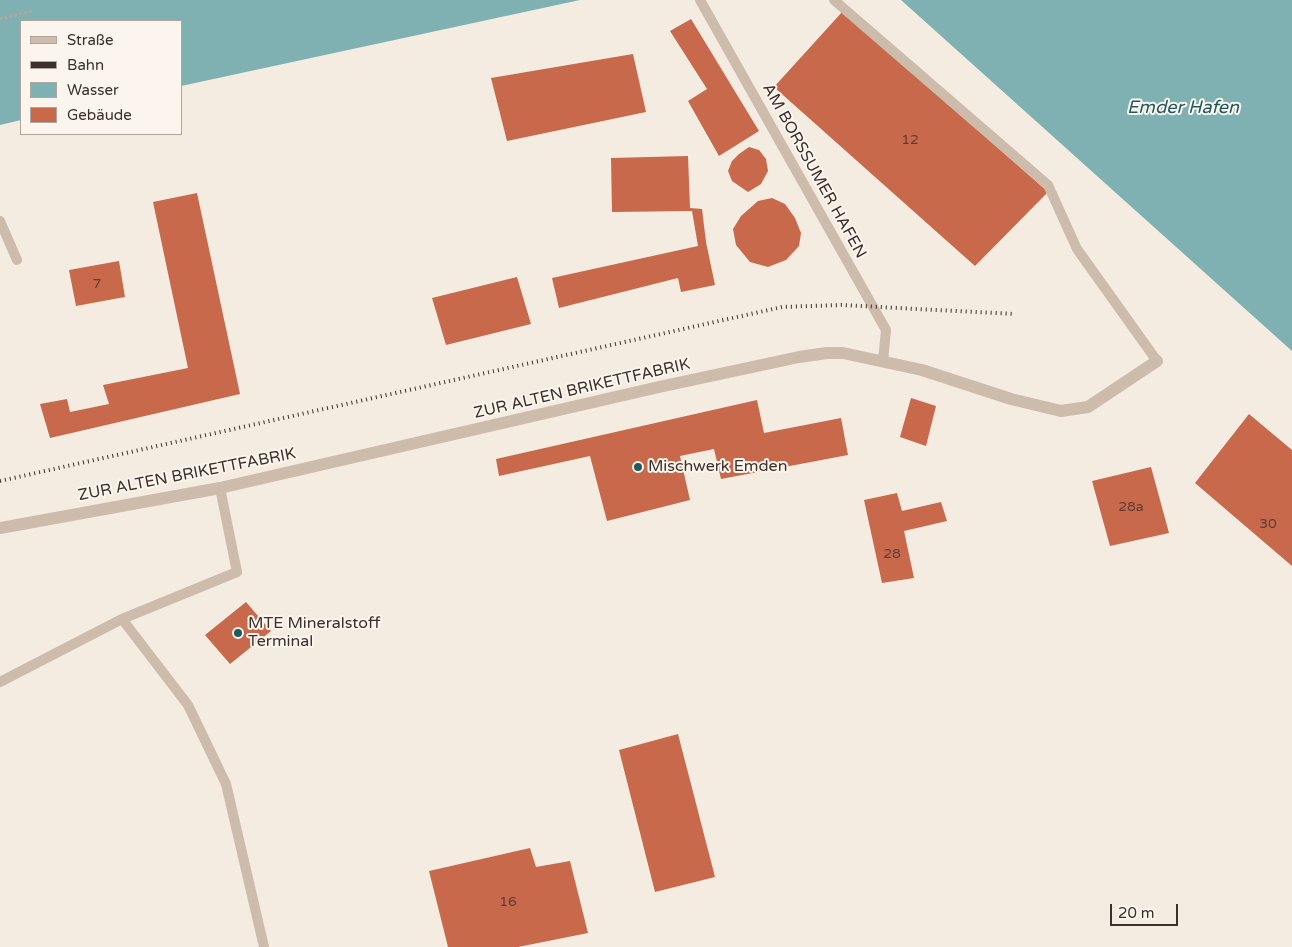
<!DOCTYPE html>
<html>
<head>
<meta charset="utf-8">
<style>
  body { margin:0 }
  #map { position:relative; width:1292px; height:947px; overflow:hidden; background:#f4ebe1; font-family:"Varela Round",sans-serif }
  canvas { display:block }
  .legend { position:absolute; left:20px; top:20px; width:162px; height:115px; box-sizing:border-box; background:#fbf5ee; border:1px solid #aea6a0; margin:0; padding:6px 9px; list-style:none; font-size:15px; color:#3b302b }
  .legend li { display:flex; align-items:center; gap:10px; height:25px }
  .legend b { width:25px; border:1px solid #aea6a0 }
  .scale { position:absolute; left:1110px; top:904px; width:68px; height:22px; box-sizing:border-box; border:2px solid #3b302b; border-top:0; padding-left:6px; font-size:15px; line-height:18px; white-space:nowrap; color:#3b302b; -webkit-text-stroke:4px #fbf5ee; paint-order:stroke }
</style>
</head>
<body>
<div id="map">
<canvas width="1292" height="947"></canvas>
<ul class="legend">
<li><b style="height:6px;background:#cdbbac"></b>Straße</li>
<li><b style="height:6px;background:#3b302b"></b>Bahn</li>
<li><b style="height:14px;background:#7fb0b2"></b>Wasser</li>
<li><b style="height:14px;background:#c8694b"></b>Gebäude</li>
</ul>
<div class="scale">20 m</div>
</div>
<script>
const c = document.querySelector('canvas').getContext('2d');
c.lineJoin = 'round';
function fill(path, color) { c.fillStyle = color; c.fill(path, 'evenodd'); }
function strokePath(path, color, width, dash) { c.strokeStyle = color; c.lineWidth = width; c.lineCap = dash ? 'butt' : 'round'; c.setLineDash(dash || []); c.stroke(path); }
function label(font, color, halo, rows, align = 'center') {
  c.font = font + ' "Varela Round",sans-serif'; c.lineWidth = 4; c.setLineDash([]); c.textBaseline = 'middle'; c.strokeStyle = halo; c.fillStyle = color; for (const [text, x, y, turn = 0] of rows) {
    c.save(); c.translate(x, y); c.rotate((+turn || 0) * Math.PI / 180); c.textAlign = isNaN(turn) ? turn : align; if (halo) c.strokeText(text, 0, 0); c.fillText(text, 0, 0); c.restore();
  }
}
const water = new Path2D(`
  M 0,0 L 580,0 L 181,86 L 181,21 L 21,21 L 21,120 L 0,125 Z
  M 901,0 L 1292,0 L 1292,351 Z`);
const building = new Path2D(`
  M 843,11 L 1048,192 L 975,266 L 774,87 Z
  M 691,19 L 759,131 L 719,156 L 688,101 L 707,89 L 670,31 Z
  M 633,54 L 646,112 L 507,141 L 491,78 Z
  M 749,147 L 759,150 L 766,159 L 768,171 L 761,184 L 748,192 L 732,181 L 728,171 L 732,161 L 739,154 Z
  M 688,156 L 690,208 L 702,209 L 706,242 L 715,285 L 681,292 L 678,278 L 559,308 L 552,278 L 698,246 L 692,211 L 612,212 L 611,158 Z
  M 197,193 L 240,394 L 50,438 L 40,404 L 67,399 L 70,412 L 109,404 L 103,385 L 188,368 L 153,202 Z
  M 772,198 L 785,204 L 795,218 L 801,233 L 799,246 L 786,260 L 768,267 L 750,262 L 736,245 L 733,229 L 741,216 L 758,201 Z
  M 119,261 L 125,297 L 76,306 L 69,270 Z
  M 517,277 L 531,324 L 446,345 L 432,298 Z
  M 911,398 L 936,406 L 926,446 L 900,437 Z
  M 757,400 L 764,433 L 841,418 L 848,455 L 721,479 L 714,449 L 680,456 L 690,500 L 607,521 L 590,456 L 499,476 L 496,459 Z
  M 1249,414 L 1292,450 L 1292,566 L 1195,483 Z
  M 1151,467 L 1169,533 L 1110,546 L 1092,481 Z
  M 897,493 L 902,511 L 941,502 L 947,521 L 904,531 L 914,578 L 882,583 L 864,500 Z
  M 246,602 L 271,631 L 230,664 L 205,635 Z
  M 678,734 L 715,877 L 655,892 L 619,750 Z
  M 530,848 L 536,867 L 570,861 L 588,933 L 518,947 L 448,947 L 429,871 Z`);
const path = new Path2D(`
  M 0,19 L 32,11`);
const service = new Path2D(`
  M 700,0 L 886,330 L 883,361
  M 834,0 L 1048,185 L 1077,249 L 1157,361
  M 0,221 L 17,260
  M 122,619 L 188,705 L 226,784 L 264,947
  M 0,682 L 122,619 L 237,572 L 220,488`);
const minor = new Path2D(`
  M 0,528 L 220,488 L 659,387 L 799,357 L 827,353 L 843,353 L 922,370 L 1011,399 L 1061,411 L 1088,407 L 1157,361`);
const rail = new Path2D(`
  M 0,481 L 782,307 L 841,305 L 1014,314`);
const markers = [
  [638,467,5,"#1f5a5e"],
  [238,633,5,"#1f5a5e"]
];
const numberNames = [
  ["12",910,140],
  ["7",97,284],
  ["28a",1131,507],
  ["30",1268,524],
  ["28",892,554],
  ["16",508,902]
];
const streetNames = [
  ["AM BORSSUMER HAFEN",814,171,61],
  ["ZUR ALTEN BRIKETTFABRIK",582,389,-13],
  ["ZUR ALTEN BRIKETTFABRIK",187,475,-11]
];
const poiNames = [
  ["Mischwerk Emden",648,467],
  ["MTE Mineralstoff",248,624],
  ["Terminal",248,642]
];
const waterNames = [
  ["Emder Hafen",1183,108]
];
fill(water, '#7fb0b2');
fill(building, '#c8694b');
strokePath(path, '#b9a596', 3, [2.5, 2.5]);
strokePath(service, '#cdbbac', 10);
strokePath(minor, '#cdbbac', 12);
strokePath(rail, '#3b302b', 4, [1, 4]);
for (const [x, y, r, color] of markers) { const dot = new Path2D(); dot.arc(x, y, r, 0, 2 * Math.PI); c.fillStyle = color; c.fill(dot); strokePath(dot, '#fbf5ee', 2); }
label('14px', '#5e3e33', null, numberNames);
label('16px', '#3b302b', '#fbf5ee', streetNames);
label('16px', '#3b302b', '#fbf5ee', poiNames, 'left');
label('italic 18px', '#1f5a5e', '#fbf5ee', waterNames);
</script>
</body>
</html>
